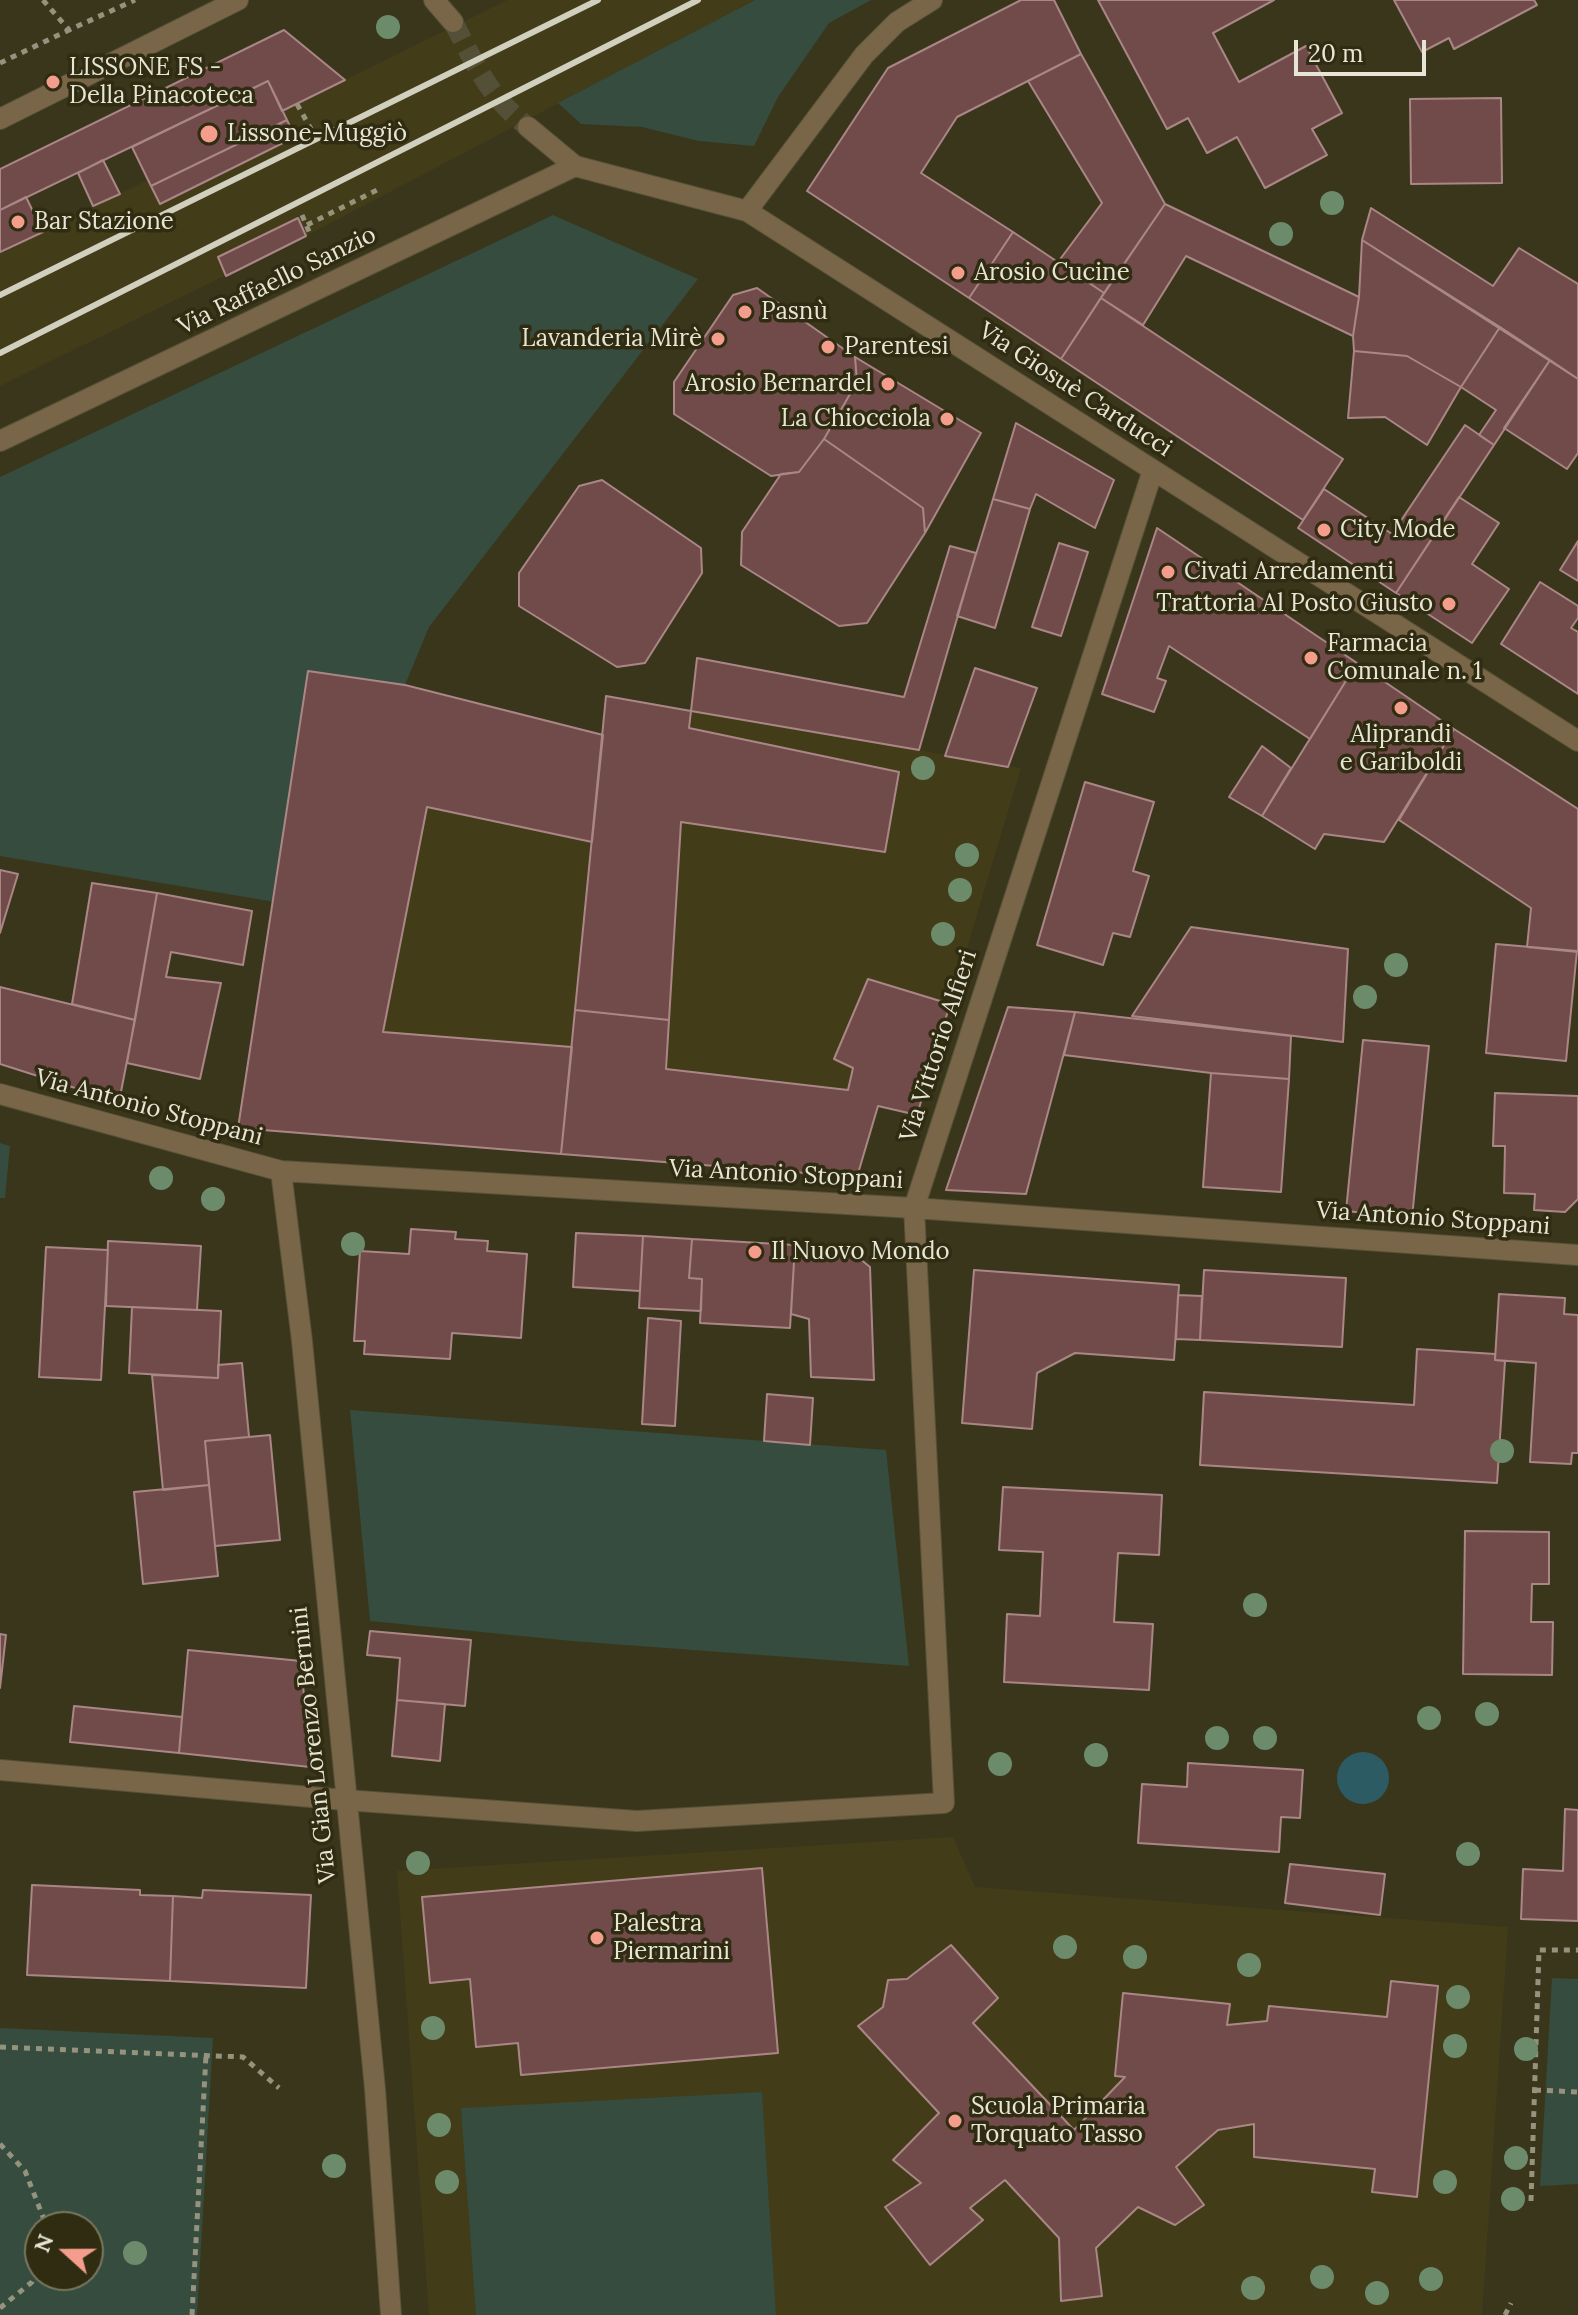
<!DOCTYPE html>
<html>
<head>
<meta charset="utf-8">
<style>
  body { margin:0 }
  #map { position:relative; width:1578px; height:2315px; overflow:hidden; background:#3a361b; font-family:Lora,serif }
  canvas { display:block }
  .north { position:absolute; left:24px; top:2211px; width:80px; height:80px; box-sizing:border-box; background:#302c11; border:2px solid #79765f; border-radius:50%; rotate:291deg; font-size:22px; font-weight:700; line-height:32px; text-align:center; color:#e7e5d5 }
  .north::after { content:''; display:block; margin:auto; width:28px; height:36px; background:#f49d8c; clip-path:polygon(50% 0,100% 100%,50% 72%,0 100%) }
  .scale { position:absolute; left:1294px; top:40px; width:132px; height:36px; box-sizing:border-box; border:4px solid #e7e5d5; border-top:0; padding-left:10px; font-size:24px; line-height:28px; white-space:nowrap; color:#e7e5d5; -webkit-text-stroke:6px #302c11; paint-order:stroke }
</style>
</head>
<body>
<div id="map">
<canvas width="1578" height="2315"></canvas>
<div class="north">N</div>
<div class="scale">20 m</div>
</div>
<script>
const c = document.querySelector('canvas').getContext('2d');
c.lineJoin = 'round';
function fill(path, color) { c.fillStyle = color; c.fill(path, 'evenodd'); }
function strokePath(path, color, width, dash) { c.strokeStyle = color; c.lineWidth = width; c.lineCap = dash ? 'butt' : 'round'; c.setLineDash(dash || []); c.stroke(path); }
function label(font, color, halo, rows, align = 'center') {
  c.font = font + ' Lora,serif'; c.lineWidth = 7; c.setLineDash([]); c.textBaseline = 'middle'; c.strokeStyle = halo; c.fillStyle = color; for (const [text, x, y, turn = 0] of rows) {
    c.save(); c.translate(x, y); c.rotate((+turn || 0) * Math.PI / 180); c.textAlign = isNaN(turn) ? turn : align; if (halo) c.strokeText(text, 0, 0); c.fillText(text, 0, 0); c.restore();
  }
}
const built = new Path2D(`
  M 507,0 L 755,0 L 306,236 L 0,386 L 0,252 L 148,180 L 151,186 L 286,120 L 282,111 Z
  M 405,685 L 602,734 L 606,696 L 1021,768 L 917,1115 L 878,1106 L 857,1177 L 238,1128 Z
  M 953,1837 L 975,1887 L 1508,1927 L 1482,2315 L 429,2315 L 397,1871 Z`);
const green = new Path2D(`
  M 755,0 L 871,0 L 829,23 L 778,97 L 754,146 L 699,141 L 642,127 L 581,124 L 558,103 Z
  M 553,215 L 698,279 L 429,627 L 405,685 L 275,902 L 0,856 L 0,477 Z
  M 0,1143 L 10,1146 L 5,1198 L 0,1198 Z
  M 350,1410 L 886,1450 L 909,1666 L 572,1641 L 370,1621 Z
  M 1552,1978 L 1578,1979 L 1578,2184 L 1540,2186 Z
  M 0,2028 L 213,2038 L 197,2315 L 0,2315 ZM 40,2227 L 88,2227 L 88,2275 L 40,2275 Z
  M 762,2092 L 776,2315 L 476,2315 L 461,2108 Z`);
const water = new Path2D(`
  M1337 1778a26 26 0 1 1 52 0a26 26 0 1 1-52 0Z`);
const building = new Path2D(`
  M 1021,0 L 1054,0 L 1081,54 L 957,117 L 921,173 L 1013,232 L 969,298 L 807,191 L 888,68 Z
  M 1098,0 L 1274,0 L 1213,33 L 1239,82 L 1306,46 L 1342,113 L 1312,129 L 1327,155 L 1265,188 L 1237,137 L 1207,153 L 1188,118 L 1167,129 Z
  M 1394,0 L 1534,0 L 1537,5 L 1454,49 L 1449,38 L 1422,52 Z
  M 284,30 L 345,80 L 282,111 L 268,81 L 0,210 L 0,169 Z
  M 1081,54 L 1165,204 L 1104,293 L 1058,262 L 1102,203 L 1028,81 Z
  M 268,81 L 287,120 L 151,186 L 132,147 Z
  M 1501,98 L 1502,183 L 1411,184 L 1410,99 Z
  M 287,120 L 295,137 L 160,204 L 151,186 Z
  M 103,160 L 120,194 L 93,206 L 78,173 Z
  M 26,197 L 43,232 L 0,252 L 0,210 Z
  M 1165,204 L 1359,297 L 1353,336 L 1186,256 L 1143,325 L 1101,298 Z
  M 1371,208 L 1493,286 L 1519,248 L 1578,284 L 1578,379 L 1362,240 Z
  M 298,218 L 306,236 L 226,276 L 218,257 Z
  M 1013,232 L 1104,293 L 1061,359 L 969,298 Z
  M 1362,240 L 1500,327 L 1461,387 L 1407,356 L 1354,351 L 1353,336 L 1359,297 Z
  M 757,288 L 855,357 L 857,382 L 824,439 L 799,472 L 771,476 L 674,414 L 674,382 L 733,295 Z
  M 1101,298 L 1343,459 L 1303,520 L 1061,359 Z
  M 1500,327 L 1550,360 L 1494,445 L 1479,435 L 1496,410 L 1461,387 Z
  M 1354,351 L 1407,356 L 1461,387 L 1427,445 L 1385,417 L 1348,418 Z
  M 855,357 L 981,433 L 925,533 L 923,508 L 824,439 L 857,382 Z
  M 1550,360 L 1578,379 L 1578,453 L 1567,469 L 1504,428 Z
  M 1016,423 L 1114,480 L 1095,528 L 1036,494 L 1030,509 L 993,499 Z
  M 1465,425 L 1494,445 L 1396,593 L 1298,528 L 1324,489 L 1392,534 Z
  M 824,439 L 923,508 L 925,533 L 867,623 L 839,626 L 741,565 L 742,532 L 781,474 L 799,472 Z
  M 602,480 L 701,548 L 702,573 L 645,663 L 617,667 L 519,606 L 519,573 L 579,486 Z
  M 1459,497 L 1499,523 L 1472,564 L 1509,589 L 1472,643 L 1396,593 Z
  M 993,499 L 1030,509 L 995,628 L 957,616 Z
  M 1157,528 L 1357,663 L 1310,739 L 1169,646 L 1157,678 L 1166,681 L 1154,712 L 1102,694 Z
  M 1578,541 L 1578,581 L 1560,570 Z
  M 1059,543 L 1088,552 L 1061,636 L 1032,627 Z
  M 950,546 L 976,553 L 919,750 L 691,711 L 697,658 L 904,697 Z
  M 1540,582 L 1578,606 L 1578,618 L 1571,628 L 1578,632 L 1578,694 L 1501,644 Z
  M 1357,663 L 1454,729 L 1384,842 L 1324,834 L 1315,849 L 1262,816 Z
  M 975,668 L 1037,688 L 1008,767 L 945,756 Z
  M 308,671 L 405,685 L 603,735 L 592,842 L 427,807 L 383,1032 L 572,1047 L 561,1154 L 238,1128 Z
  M 606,696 L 691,711 L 689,728 L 899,772 L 885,852 L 681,822 L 669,1020 L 575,1010 Z
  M 1454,729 L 1578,809 L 1578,952 L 1527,947 L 1531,908 L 1399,820 Z
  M 1262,746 L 1291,768 L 1262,816 L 1229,797 Z
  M 1085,782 L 1154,802 L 1133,871 L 1149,876 L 1130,937 L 1113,933 L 1103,965 L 1037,945 Z
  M 0,870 L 18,874 L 0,933 Z
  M 92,883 L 157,893 L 135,1020 L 72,1004 Z
  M 157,893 L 252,911 L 243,965 L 171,952 L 166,977 L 221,983 L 200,1079 L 127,1063 Z
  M 1191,927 L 1348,949 L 1343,1042 L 1132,1016 Z
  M 1496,944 L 1577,951 L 1566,1061 L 1486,1053 Z
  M 868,979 L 950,1004 L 917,1115 L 878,1106 L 857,1177 L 561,1154 L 575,1010 L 669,1020 L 666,1069 L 848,1090 L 853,1068 L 834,1059 Z
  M 0,987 L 135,1020 L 119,1102 L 0,1064 Z
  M 1008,1007 L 1075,1012 L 1026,1194 L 946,1190 Z
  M 1075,1012 L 1291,1036 L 1289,1079 L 1211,1073 L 1064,1055 Z
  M 1363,1040 L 1429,1046 L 1412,1218 L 1346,1211 Z
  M 1211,1073 L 1289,1079 L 1281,1192 L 1203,1187 Z
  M 1495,1093 L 1578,1096 L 1578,1199 L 1565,1212 L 1534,1210 L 1535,1194 L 1504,1193 L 1505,1146 L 1493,1146 Z
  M 411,1229 L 456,1232 L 455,1239 L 488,1241 L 487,1251 L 527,1254 L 521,1338 L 452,1333 L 450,1359 L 364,1354 L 365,1341 L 354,1341 L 360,1251 L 409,1254 Z
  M 576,1233 L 643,1236 L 640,1291 L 573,1287 Z
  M 643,1236 L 692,1239 L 689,1278 L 702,1279 L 701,1311 L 639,1308 Z
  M 692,1239 L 795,1245 L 790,1328 L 700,1323 L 702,1279 L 689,1278 Z
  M 108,1241 L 201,1246 L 197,1310 L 106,1306 Z
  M 795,1245 L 848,1249 L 870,1267 L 874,1380 L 811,1377 L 809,1319 L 791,1314 Z
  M 46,1247 L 108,1250 L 101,1380 L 39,1377 Z
  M 974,1270 L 1179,1285 L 1174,1360 L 1075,1353 L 1037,1373 L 1032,1429 L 962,1423 Z
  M 1204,1270 L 1346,1278 L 1342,1347 L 1200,1340 Z
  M 1499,1294 L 1565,1298 L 1564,1314 L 1578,1315 L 1578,1453 L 1572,1453 L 1571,1464 L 1530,1462 L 1536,1363 L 1495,1360 Z
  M 1178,1295 L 1202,1296 L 1200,1340 L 1176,1339 Z
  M 132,1307 L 221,1311 L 218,1378 L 129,1373 Z
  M 648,1318 L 681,1321 L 675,1426 L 642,1424 Z
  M 1417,1349 L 1495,1354 L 1495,1360 L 1505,1361 L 1497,1483 L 1200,1465 L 1204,1392 L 1414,1405 Z
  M 242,1363 L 249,1437 L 205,1441 L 209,1485 L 163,1490 L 152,1375 L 218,1378 L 218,1365 Z
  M 767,1394 L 813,1398 L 810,1445 L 764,1441 Z
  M 270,1435 L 280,1540 L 215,1546 L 205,1441 Z
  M 209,1485 L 218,1576 L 143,1584 L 134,1492 Z
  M 1003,1487 L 1162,1495 L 1159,1555 L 1118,1553 L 1114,1622 L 1153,1624 L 1149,1690 L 1004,1682 L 1007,1614 L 1040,1616 L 1043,1552 L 999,1550 Z
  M 1465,1531 L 1549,1532 L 1549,1584 L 1532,1584 L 1531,1622 L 1553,1622 L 1552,1675 L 1463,1674 Z
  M 370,1631 L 471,1640 L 465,1706 L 397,1700 L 400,1658 L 367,1655 Z
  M 0,1634 L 6,1635 L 0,1688 Z
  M 188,1650 L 301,1661 L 310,1767 L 179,1753 Z
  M 397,1700 L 445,1704 L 440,1761 L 392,1756 Z
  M 74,1706 L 182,1717 L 179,1753 L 70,1742 Z
  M 1188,1763 L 1303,1770 L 1300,1818 L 1281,1817 L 1279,1852 L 1138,1843 L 1142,1784 L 1187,1787 Z
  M 1565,1809 L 1578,1810 L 1578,1921 L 1521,1919 L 1523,1869 L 1563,1871 Z
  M 1290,1864 L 1385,1874 L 1380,1915 L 1285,1903 Z
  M 762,1868 L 778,2053 L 521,2075 L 518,2043 L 476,2047 L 470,1979 L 430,1983 L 422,1897 Z
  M 32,1885 L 140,1890 L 140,1895 L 173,1896 L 170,1981 L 27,1975 Z
  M 203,1890 L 311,1895 L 306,1988 L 170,1981 L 173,1896 L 202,1898 Z
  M 951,1945 L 998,1998 L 973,2023 L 1074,2130 L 1125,2077 L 1115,2076 L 1123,1993 L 1230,2004 L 1227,2025 L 1267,2021 L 1269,2006 L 1387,2017 L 1391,1981 L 1438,1986 L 1417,2197 L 1372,2192 L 1375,2169 L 1254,2157 L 1254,2124 L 1218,2130 L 1176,2167 L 1204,2205 L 1175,2225 L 1138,2207 L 1096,2248 L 1102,2296 L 1061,2301 L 1059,2238 L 1005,2180 L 970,2208 L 983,2220 L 930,2265 L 885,2207 L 921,2183 L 893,2160 L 939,2113 L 858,2026 L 883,2007 L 888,1980 L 907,1979 Z`);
const minorTunnel = new Path2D(`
  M 453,22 C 476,65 488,96 528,127`);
const path = new Path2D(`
  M 43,0 L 69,30 L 135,0
  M 186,62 L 194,74
  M 0,63 L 69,30
  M 297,104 L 311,129
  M 302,215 L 310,234
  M 307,225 L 379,189
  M 0,2047 L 243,2057 L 279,2088
  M 1535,2090 L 1578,2092
  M 0,2144 L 25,2171 L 47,2227
  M 1531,2201 L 1539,1950 L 1578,1950
  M 0,2308 L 32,2282 L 40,2266
  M 192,2315 L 206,2055
  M 1505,2315 L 1511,2303`);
const minor = new Path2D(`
  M 434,0 L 453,22
  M 0,119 L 238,0
  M 528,127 L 575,166 L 747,211 L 1578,741
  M 747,211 L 864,55 L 897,22 L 932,0
  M 0,441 L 575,166
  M 0,1094 L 281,1171 L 914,1208 L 1578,1255
  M 281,1171 L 302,1341 L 375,2089 L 391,2315
  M 0,1770 L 345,1800 L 637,1821 L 944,1803 L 914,1208 L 1153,470`);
const rail = new Path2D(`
  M 0,295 L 598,0
  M 0,353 L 698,0`);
const trees = [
  [388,27],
  [1332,203],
  [1281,234],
  [923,768],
  [967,855],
  [960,890],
  [943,934],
  [1396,965],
  [1365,997],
  [161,1178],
  [213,1199],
  [353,1244],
  [1502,1451],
  [1255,1605],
  [1487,1714],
  [1429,1718],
  [1217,1738],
  [1265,1738],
  [1096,1755],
  [1000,1764],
  [1468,1854],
  [418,1863],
  [1065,1947],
  [1135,1957],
  [1249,1965],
  [1458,1997],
  [433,2028],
  [1455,2046],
  [1526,2049],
  [439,2125],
  [1516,2158],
  [334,2166],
  [447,2182],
  [1445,2182],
  [1513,2199],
  [135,2253],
  [1322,2277],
  [1431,2279],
  [1253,2288],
  [1377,2293]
];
const markers = [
  [53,82,8,"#f49d8c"],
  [209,134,10,"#f49d8c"],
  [18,222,8,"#f49d8c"],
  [958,273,8,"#f49d8c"],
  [745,312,8,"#f49d8c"],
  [718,339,8,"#f49d8c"],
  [828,347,8,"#f49d8c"],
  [888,384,8,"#f49d8c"],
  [947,419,8,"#f49d8c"],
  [1324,530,8,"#f49d8c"],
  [1168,572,8,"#f49d8c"],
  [1449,604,8,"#f49d8c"],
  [1311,658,8,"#f49d8c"],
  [1401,708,8,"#f49d8c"],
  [755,1252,8,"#f49d8c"],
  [597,1938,8,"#f49d8c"],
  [955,2121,8,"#f49d8c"]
];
const poiNames = [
  ["LISSONE FS -",69,68],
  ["Della Pinacoteca",69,96],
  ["Lissone-Muggiò",227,134],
  ["Bar Stazione",34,222],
  ["Arosio Cucine",974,273],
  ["Pasnù",761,312],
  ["Lavanderia Mirè",702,339,"right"],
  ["Parentesi",844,347],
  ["Arosio Bernardel",872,384,"right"],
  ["La Chiocciola",931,419,"right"],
  ["City Mode",1340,530],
  ["Civati Arredamenti",1184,572],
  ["Trattoria Al Posto Giusto",1433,604,"right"],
  ["Farmacia",1327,644],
  ["Comunale n. 1",1327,672],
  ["Aliprandi",1401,735,"center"],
  ["e Gariboldi",1401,763,"center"],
  ["Il Nuovo Mondo",771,1252],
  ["Palestra",613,1924],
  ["Piermarini",613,1952],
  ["Scuola Primaria",971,2107],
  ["Torquato Tasso",971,2135]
];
const streetNames = [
  ["Via Raffaello Sanzio",277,281,-26],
  ["Via Giosuè Carducci",1075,390,33],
  ["Via Vittorio Alfieri",939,1046,-72],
  ["Via Antonio Stoppani",149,1108,15],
  ["Via Antonio Stoppani",786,1175,3],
  ["Via Antonio Stoppani",1433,1219,4],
  ["Via Gian Lorenzo Bernini",314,1745,-96]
];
fill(built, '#423c19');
fill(green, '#354c3e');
fill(water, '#2d5b63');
fill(building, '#704b4a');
strokePath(building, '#aa8786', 2);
strokePath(minorTunnel, '#545037', 20, [20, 10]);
strokePath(minor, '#565239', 22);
strokePath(path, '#95937d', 5, [6, 6]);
strokePath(minor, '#796547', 20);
strokePath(rail, '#d1cfbe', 6);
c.fillStyle = '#6c8b6b';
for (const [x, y] of trees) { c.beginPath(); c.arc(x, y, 12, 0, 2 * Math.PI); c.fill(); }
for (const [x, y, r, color] of markers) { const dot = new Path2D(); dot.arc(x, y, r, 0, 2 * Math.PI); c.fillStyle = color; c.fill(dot); strokePath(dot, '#302c11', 3); }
label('24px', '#e7e5d5', '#302c11', poiNames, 'left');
label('24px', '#e7e5d5', '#302c11', streetNames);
</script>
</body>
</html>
